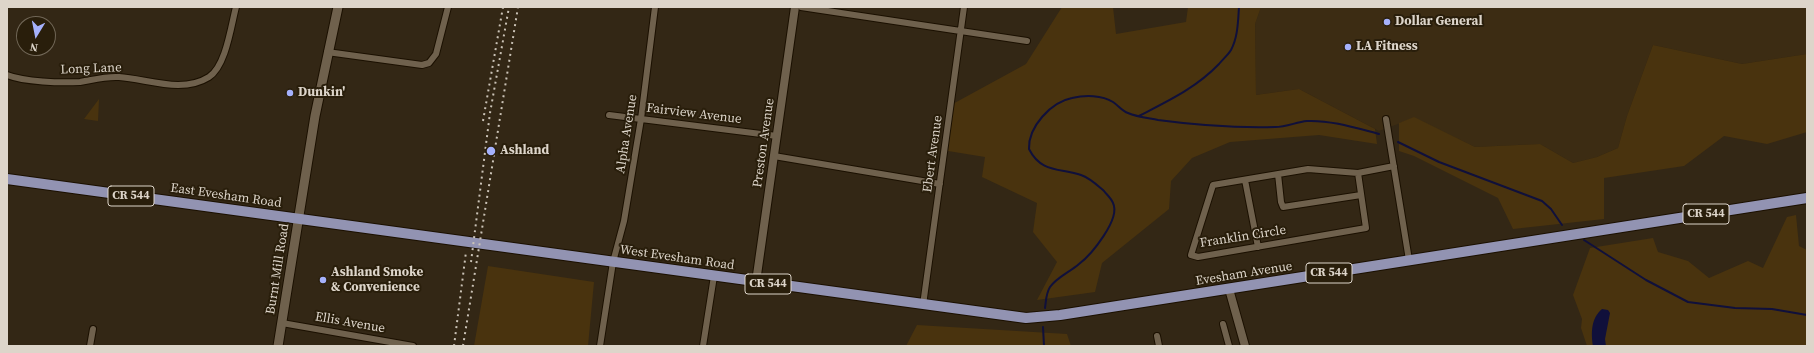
<!DOCTYPE html>
<html>
<head>
<meta charset="utf-8">
<style>
  body { margin:0 }
  #map { position:relative; width:1814px; height:353px; overflow:hidden; background:#332715; font-family:"Source Serif 4",serif }
  canvas { display:block }
  .frame { position:absolute; inset:0; border:8px solid #ddd5ca; pointer-events:none }
  .north { position:absolute; left:16px; top:16px; width:40px; height:40px; box-sizing:border-box; background:#291e0b; border:1px solid #716757; border-radius:50%; rotate:190deg; font-size:11px; font-weight:700; line-height:16px; text-align:center; color:#ddd5ca }
  .north::after { content:''; display:block; margin:auto; width:14px; height:18px; background:#a5b1fc; clip-path:polygon(50% 0,100% 100%,50% 72%,0 100%) }
</style>
</head>
<body>
<div id="map">
<canvas width="1814" height="353"></canvas>
<div class="frame"></div>
<div class="north">N</div>
</div>
<script>
const c = document.querySelector('canvas').getContext('2d');
c.lineJoin = 'round';
function fill(path, color) { c.fillStyle = color; c.fill(path, 'evenodd'); }
function strokePath(path, color, width, dash) { c.strokeStyle = color; c.lineWidth = width; c.lineCap = dash ? 'butt' : 'round'; c.setLineDash(dash || []); c.stroke(path); }
function label(font, color, halo, rows, align = 'center') {
  c.font = font + ' "Source Serif 4",serif'; c.lineWidth = 4; c.setLineDash([]); c.textBaseline = 'middle'; c.strokeStyle = halo; c.fillStyle = color; for (const [text, x, y, turn = 0] of rows) {
    c.save(); c.translate(x, y); c.rotate((+turn || 0) * Math.PI / 180); c.textAlign = isNaN(turn) ? turn : align; if (halo) c.strokeText(text, 0, 0); c.fillText(text, 0, 0); c.restore();
  }
}
const built = new Path2D(`
  M 1261,7 L 1807,7 L 1807,54 L 1742,64 L 1653,45 L 1627,116 L 1618,148 L 1597,157 L 1573,163 L 1540,144 L 1475,147 L 1414,118 L 1379,131 L 1299,89 L 1256,95 L 1255,24 Z`);
const green = new Path2D(`
  M 1062,7 L 1113,7 L 1116,34 L 1186,22 L 1188,7 L 1261,7 L 1255,24 L 1256,95 L 1299,89 L 1375,129 L 1377,144 L 1319,135 L 1230,142 L 1192,158 L 1171,181 L 1169,209 L 1102,263 L 1095,292 L 1037,300 L 1057,262 L 1033,232 L 1037,203 L 982,177 L 985,157 L 942,150 L 949,106 L 1026,64 Z
  M 1653,45 L 1742,64 L 1807,54 L 1807,132 L 1767,144 L 1724,136 L 1684,166 L 1604,178 L 1604,219 L 1513,229 L 1498,198 L 1414,156 L 1399,151 L 1399,123 L 1414,117 L 1475,147 L 1540,144 L 1573,163 L 1597,157 L 1618,148 L 1627,116 Z
  M 99,99 L 98,121 L 84,119 Z
  M 1796,215 L 1799,246 L 1807,250 L 1807,346 L 1587,346 L 1581,328 L 1582,319 L 1573,295 L 1590,248 L 1653,238 L 1658,252 L 1688,261 L 1709,278 L 1748,261 L 1763,268 L 1787,217 Z
  M 488,266 L 594,282 L 588,346 L 474,346 Z
  M 917,325 L 1067,334 L 1071,346 L 906,346 Z`);
const water = new Path2D(`
  M 1602,309 L 1608,310 L 1610,313 L 1605,339 L 1606,346 L 1593,346 C 1591,333 1591,318 1602,309 Z`);
const stream = new Path2D(`
  M 1139,116 C 1168,101 1196,88 1219,64 C 1223,59 1228,55 1231,50 C 1238,37 1238,21 1239,7
  M 1398,142 L 1439,162 L 1542,201 L 1551,209 L 1562,225
  M 1584,240 L 1646,280 L 1688,302 L 1735,308 L 1772,309 L 1807,315
  M 1045,308 C 1046,301 1046,293 1050,287 C 1057,277 1070,272 1079,264 C 1091,255 1121,219 1113,203 C 1111,198 1107,195 1104,191 C 1097,185 1090,178 1081,175 C 1060,168 1041,173 1029,149 C 1028,127 1051,102 1072,98 C 1085,95 1102,95 1113,102 C 1119,106 1122,111 1128,113 C 1137,117 1148,118 1158,120 C 1195,125 1237,128 1275,127 C 1287,127 1296,122 1307,121 C 1331,120 1356,128 1379,134
  M 1043,327 L 1044,346`);
const minor = new Path2D(`
  M 801,7 L 1027,41
  M 327,52 L 422,65 L 429,63 L 436,54 L 448,7
  M 7,75 C 25,82 60,83 80,82 C 92,80 106,76 119,77 C 148,79 182,94 209,77 C 226,66 231,26 236,7
  M 609,115 L 777,136
  M 1386,119 L 1409,260
  M 774,156 L 940,184
  M 1358,173 L 1366,228 L 1198,257 L 1191,255 L 1213,185 L 1308,169 L 1358,173 L 1394,166
  M 1278,174 L 1281,202 L 1283,207 L 1361,195
  M 1245,180 L 1258,247
  M 923,305 L 964,7
  M 282,323 L 413,346
  M 1223,324 L 1229,346
  M 1157,336 L 1159,346
  M 90,346 L 93,329
  M 600,346 L 613,262 L 624,221 L 641,119 L 655,7
  M 703,346 L 714,276`);
const tertiary = new Path2D(`
  M 756,282 L 795,7
  M 1229,289 L 1245,346`);
const secondary = new Path2D(`
  M 278,346 L 315,116 L 338,7`);
const primary = new Path2D(`
  M 7,179 L 1026,318 L 1060,315 L 1807,198`);
const rail = new Path2D(`
  M 483,121 L 503,7
  M 471,262 L 490,113 L 509,7
  M 454,346 L 466,252
  M 463,346 L 518,7`);
const markers = [
  [1387,22,4,"#a5b1fc"],
  [1348,47,4,"#a5b1fc"],
  [290,93,4,"#a5b1fc"],
  [491,151,5,"#a5b1fc"],
  [323,280,4,"#a5b1fc"]
];
const shields = [
  [131,196,46],
  [1706,214,46],
  [1329,273,46],
  [768,284,46]
];
const shieldNames = [
  ["CR 544",131,196],
  ["CR 544",1706,214],
  ["CR 544",1329,273],
  ["CR 544",768,284]
];
const poiNames = [
  ["Dollar General",1395,22],
  ["LA Fitness",1356,47],
  ["Dunkin'",298,93],
  ["Ashland",500,151],
  ["Ashland Smoke",331,273],
  ["& Convenience",331,288]
];
const streetNames = [
  ["Long Lane",91,69,-2],
  ["Fairview Avenue",694,114,7],
  ["Alpha Avenue",627,134,-81],
  ["Preston Avenue",764,143,-82],
  ["Ebert Avenue",933,154,-82],
  ["East Evesham Road",226,196,8],
  ["Franklin Circle",1243,237,-9],
  ["West Evesham Road",677,258,8],
  ["Burnt Mill Road",278,269,-81],
  ["Evesham Avenue",1244,274,-9],
  ["Ellis Avenue",350,323,10]
];
fill(built, '#3c2c13');
fill(green, '#49330e');
fill(water, '#10103b');
strokePath(stream, '#10103b', 2);
strokePath(minor, '#1b1001', 8);
strokePath(tertiary, '#1b1001', 10);
strokePath(secondary, '#1b1001', 11);
strokePath(primary, '#1b1001', 12);
strokePath(minor, '#6f614d', 6);
strokePath(tertiary, '#6f614d', 8);
strokePath(secondary, '#6f614d', 9);
strokePath(primary, '#9293b2', 10);
strokePath(rail, '#cbc3b7', 2, [2, 4]);
for (const [x, y, r, color] of markers) { const dot = new Path2D(); dot.arc(x, y, r, 0, 2 * Math.PI); c.fillStyle = color; c.fill(dot); strokePath(dot, '#291e0b', 1.5); }
for (const [x, y, w] of shields) { const box = new Path2D(); box.roundRect(x - w / 2, y - 10, w, 20, 3); c.fillStyle = '#291e0b'; c.fill(box); strokePath(box, '#ddd5ca', 1); }
label('bold 12px', '#ddd5ca', null, shieldNames);
label('bold 13px', '#ddd5ca', '#291e0b', poiNames, 'left');
label('13px', '#ddd5ca', '#291e0b', streetNames);
</script>
</body>
</html>
